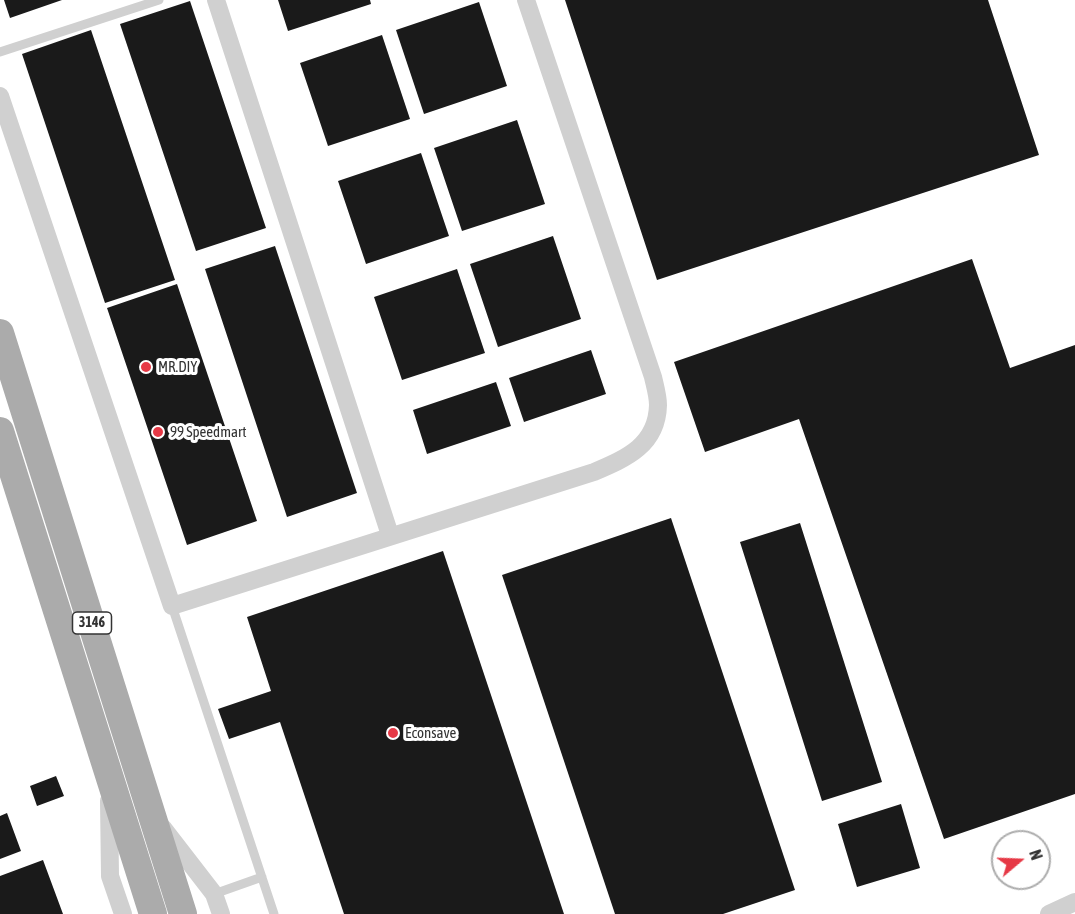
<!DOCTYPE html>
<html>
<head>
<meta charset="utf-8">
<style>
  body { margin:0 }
  #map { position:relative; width:1075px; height:914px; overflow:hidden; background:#fff; font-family:"Asap Condensed",sans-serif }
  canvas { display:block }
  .north { position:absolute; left:991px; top:830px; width:60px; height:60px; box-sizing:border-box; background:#fff; border:2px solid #adadad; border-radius:50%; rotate:71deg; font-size:16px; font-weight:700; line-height:24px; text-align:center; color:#333 }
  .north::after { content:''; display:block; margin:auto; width:21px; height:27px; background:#e63946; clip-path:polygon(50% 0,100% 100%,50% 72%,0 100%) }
</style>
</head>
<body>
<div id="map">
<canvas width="1075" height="914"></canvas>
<div class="north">N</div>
</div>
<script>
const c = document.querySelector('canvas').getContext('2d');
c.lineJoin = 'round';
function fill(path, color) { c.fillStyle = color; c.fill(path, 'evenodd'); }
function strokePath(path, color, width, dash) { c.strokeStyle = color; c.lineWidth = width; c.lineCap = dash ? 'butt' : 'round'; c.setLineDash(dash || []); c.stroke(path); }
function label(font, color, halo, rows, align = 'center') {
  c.font = font + ' "Asap Condensed",sans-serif'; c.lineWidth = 6; c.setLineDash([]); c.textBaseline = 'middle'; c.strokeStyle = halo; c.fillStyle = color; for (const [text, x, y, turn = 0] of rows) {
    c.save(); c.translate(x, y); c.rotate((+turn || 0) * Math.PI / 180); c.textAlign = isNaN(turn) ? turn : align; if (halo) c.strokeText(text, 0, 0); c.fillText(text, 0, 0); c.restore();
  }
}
const building = new Path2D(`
  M 4,0 L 62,0 L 10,18 Z
  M 278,0 L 370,0 L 371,4 L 288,31 Z
  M 565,0 L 988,0 L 1039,155 L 657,280 Z
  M 190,1 L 266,228 L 196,251 L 120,24 Z
  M 479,2 L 507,86 L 424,114 L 396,30 Z
  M 91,30 L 175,280 L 105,303 L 22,54 Z
  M 382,35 L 410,119 L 328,146 L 300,63 Z
  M 517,120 L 545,204 L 462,231 L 434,148 Z
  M 421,153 L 449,236 L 366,264 L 338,181 Z
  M 553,236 L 581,319 L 498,347 L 470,264 Z
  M 275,246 L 357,493 L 287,517 L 205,269 Z
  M 972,259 L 1010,368 L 1075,345 L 1075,794 L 944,839 L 799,419 L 705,452 L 674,362 Z
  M 457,269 L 485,353 L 402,380 L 374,297 Z
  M 177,284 L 257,521 L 187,545 L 107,308 Z
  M 591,350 L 606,394 L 524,422 L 509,378 Z
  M 496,382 L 511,426 L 427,454 L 413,410 Z
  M 671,518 L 795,890 L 723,914 L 615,914 L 502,575 Z
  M 800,523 L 882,782 L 822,801 L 740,542 Z
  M 443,551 L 564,914 L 344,914 L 280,722 L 229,739 L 218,709 L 271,691 L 247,617 Z
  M 56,776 L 64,796 L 37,806 L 30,786 Z
  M 901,804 L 920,868 L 857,887 L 838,824 Z
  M 7,813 L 21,851 L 0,859 L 0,816 Z
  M 43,860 L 63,914 L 0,914 L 0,876 Z`);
const service = new Path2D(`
  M 0,52 L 159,0
  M 172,606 L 274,914
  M 214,894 L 262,877`);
const minor = new Path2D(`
  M 216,0 L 390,535
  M 0,96 L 172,606 L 594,472 C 627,458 657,445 658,405 C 658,396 655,386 653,377 L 526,0
  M 109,801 L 110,876 L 123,914
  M 163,828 L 214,894 L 221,914
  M 1049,914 L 1075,902`);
const primary = new Path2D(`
  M 0,333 L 183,914
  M 0,431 L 153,914`);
const markers = [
  [146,367,6,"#e63946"],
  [158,432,6,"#e63946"],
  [393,733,6,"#e63946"]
];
const shields = [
  [92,623,39]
];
const shieldNames = [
  ["3146",92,623]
];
const poiNames = [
  ["MR.DIY",158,367],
  ["99 Speedmart",170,432],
  ["Econsave",405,733]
];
fill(building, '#1a1a1a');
strokePath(service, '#d0d0d0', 9);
strokePath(minor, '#d0d0d0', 18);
strokePath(primary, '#ababab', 28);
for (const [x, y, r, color] of markers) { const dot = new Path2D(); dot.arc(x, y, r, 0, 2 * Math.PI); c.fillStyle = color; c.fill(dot); strokePath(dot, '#fff', 2); }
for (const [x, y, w] of shields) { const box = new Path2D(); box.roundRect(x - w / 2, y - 11, w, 22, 4.5); c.fillStyle = '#fff'; c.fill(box); strokePath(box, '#333', 1.5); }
label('bold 14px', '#333', null, shieldNames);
label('15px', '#333', '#fff', poiNames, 'left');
</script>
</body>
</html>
